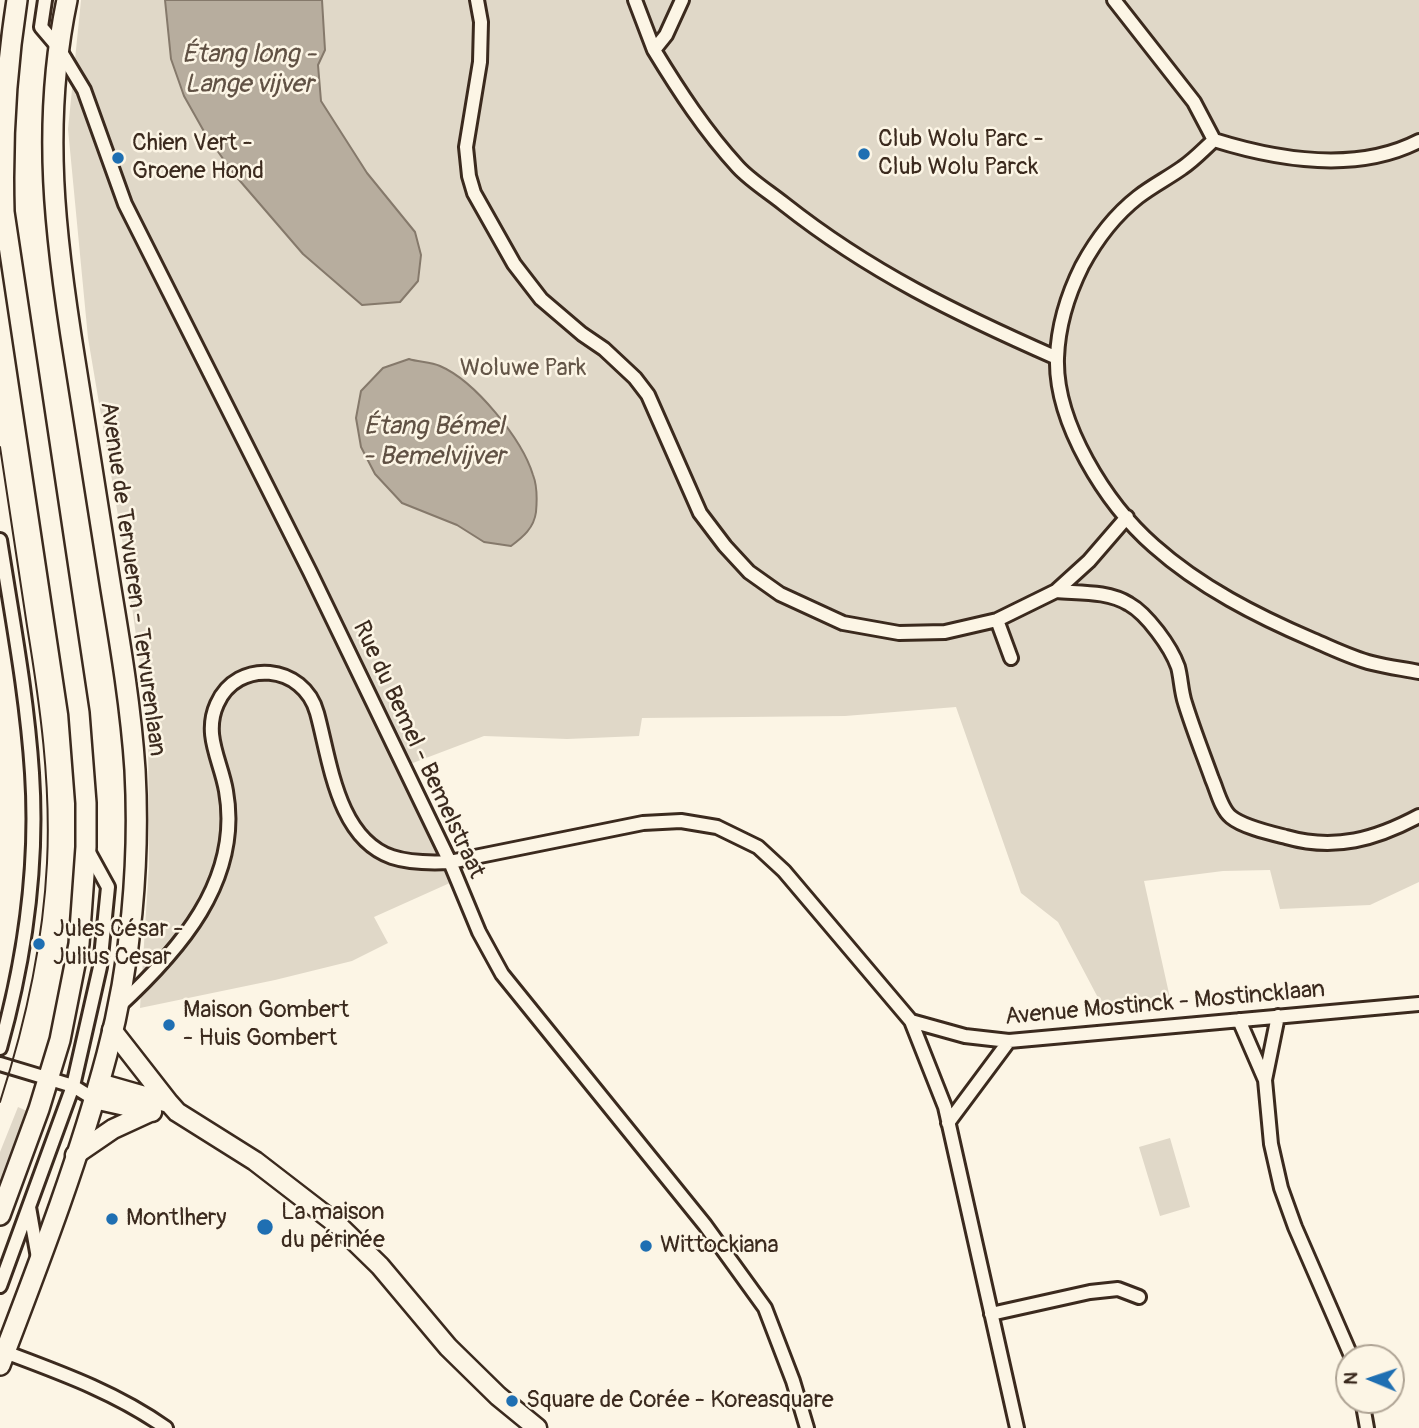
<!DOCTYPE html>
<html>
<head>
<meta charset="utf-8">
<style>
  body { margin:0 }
  #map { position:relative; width:1419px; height:1428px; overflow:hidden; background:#fcf5e5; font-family:Pangolin,sans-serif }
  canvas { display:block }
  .north { position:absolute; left:1335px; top:1344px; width:70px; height:70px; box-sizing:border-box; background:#fcf5e5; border:2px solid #afa495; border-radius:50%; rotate:272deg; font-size:19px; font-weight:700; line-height:28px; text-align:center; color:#3b2a1e }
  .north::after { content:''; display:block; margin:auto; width:24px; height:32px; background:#1f6fb2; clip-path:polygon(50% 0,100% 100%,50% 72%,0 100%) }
</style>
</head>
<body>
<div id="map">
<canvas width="1419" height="1428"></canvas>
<div class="north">N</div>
</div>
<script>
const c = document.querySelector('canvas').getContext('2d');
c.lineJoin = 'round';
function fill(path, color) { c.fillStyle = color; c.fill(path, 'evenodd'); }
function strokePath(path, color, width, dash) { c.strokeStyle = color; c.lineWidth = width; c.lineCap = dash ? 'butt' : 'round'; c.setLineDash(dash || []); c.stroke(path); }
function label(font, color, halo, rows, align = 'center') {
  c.font = font + ' Pangolin,sans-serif'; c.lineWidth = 5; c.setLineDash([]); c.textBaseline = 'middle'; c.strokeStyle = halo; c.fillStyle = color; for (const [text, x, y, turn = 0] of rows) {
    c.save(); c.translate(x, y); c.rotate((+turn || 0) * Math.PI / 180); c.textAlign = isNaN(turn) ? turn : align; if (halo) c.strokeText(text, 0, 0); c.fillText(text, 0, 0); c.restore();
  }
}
const green = new Path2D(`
  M 81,0 L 1419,0 L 1419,882 L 1370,905 L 1280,909 L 1270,870 L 1223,871 L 1144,881 L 1170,998 L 1105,1011 L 1058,922 L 1021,893 L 956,707 L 845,716 L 642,718 L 639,736 L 567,739 L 484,736 L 397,769 L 452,882 L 374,917 L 388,943 L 352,961 L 275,980 L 140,1008 L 149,864 L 148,721 L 125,557 L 88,338 L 68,129 Z
  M 18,1107 L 27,1111 L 0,1184 L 0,1152 Z
  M 1170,1138 L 1190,1207 L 1160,1216 L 1139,1147 Z`);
const water = new Path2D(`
  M 165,0 L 322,0 L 325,50 L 318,65 L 321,101 L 367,173 L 415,232 L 421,255 L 418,281 L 400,302 L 362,305 L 303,254 L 234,174 L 206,135 L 184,96 L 171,59 Z
  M 409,359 C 418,362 431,362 440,366 C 475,381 522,439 533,475 C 537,485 537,501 536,512 C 534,528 523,537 511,546 L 484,542 L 457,525 L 402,503 L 375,474 L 361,447 L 356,418 L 361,391 L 383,368 Z`);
const street = new Path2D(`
  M 45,0 L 41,27 L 58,47 L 84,90 L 125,204 L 310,572 L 450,862 L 479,932 L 502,974 L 705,1225 L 765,1308 L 793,1381 L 807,1428
  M 477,0 L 481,22 L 480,62 L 466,147 L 469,176 L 474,193 L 514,264 L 541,299 L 582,334 L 604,349 L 635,378 L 648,395 L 700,513 L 725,546 L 749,572 L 780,594 L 843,623 L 899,633 L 945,632 L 997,620 L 1056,591 L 1089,561 L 1127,517
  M 635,0 L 654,50
  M 682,0 L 666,35 L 654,50 C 679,91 705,131 738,167 C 751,181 769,192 784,204 C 870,272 957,314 1057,358
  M 1114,0 L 1194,102 L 1214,140
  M 1419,141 C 1357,173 1278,160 1214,140 C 1204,149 1194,160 1182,168 C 1168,178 1152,186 1138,197 C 1115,215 1096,240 1082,266 C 1068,294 1058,327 1057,358 C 1055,423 1106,504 1154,546 C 1200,587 1257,616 1313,640 C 1332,648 1352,658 1372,663 C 1387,667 1404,669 1419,672
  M 0,540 C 12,617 27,695 32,773 C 38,865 25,959 0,1048
  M 1056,591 C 1080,593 1108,591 1129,604 C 1147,614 1171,647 1178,667 C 1181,678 1181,691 1185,703 C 1193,729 1203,754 1212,779 C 1217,790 1221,809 1231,817 C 1243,827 1270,833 1286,837 C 1335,851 1376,839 1419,816
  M 997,620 L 1011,658
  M 117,1008 C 178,952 242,881 226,791 C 221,761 203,735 217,704 C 237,658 304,664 317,713 C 330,760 337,838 392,857 C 410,863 430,863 450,862 L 643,823 L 681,821 L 717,827 L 758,847 L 784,871 L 911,1021 L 965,1036 L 1009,1041 L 1419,1004
  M 1278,1016 L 1265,1080 L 1271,1144 L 1281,1188 L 1295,1227 L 1352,1358
  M 1239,1020 L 1265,1080
  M 911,1021 L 945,1107 L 1017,1428
  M 0,1064 L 73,1086 L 94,1099
  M 948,1123 L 1009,1041
  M 29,1207 L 38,1258
  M 0,1286 L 73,1086 L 100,967 L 108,887 L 86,847
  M 991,1314 L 1090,1292 L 1118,1289 L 1139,1297
  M 5,1352 C 61,1373 117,1393 166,1428
  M 1362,1400 L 1367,1428`);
const secondary = new Path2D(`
  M 112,1030 L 169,1103
  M 99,1083 L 169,1103 L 177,1112 L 255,1161 L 338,1225 L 380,1266 L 448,1347 L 498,1396 L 537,1428
  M 94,1099 L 152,1112
  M 75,1155 L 113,1129 L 150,1112`);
const primary = new Path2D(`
  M 0,1215 L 39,1109 L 60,1040 L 79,944 L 86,847 L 86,803 L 79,713 L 4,212 C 2,140 6,71 17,0
  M 0,1365 C 39,1263 79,1160 107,1054 C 131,965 140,862 135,770 C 131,709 121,649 111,589 C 99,513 87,437 75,361 C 55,238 41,124 67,0`);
const tram = new Path2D(`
  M 0,447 C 9,507 18,566 27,626 C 40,705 51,783 47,863 C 43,945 25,1025 0,1102`);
const markers = [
  [864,154,7,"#1f6fb2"],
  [118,158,7,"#1f6fb2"],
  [39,944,7,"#1f6fb2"],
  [169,1025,7,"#1f6fb2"],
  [112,1219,7,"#1f6fb2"],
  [265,1227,9,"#1f6fb2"],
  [646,1246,7,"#1f6fb2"],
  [512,1401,7,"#1f6fb2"]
];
const poiNames = [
  ["Club Wolu Parc -",878,140],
  ["Club Wolu Parck",878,168],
  ["Chien Vert -",132,144],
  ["Groene Hond",132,172],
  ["Jules César -",53,930],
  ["Julius Cesar",53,958],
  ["Maison Gombert",183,1011],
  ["- Huis Gombert",183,1039],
  ["La maison",281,1213],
  ["du périnée",281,1241],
  ["Montlhery",126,1219],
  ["Wittockiana",660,1246],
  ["Square de Corée - Koreasquare",526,1401]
];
const parkNames = [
  ["Woluwe Park",523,369]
];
const streetNames = [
  ["Avenue de Tervueren - Tervurenlaan",132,579,82],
  ["Rue du Bemel - Bemelstraat",418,750,65],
  ["Avenue Mostinck - Mostincklaan",1165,1004,-5]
];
const waterNames = [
  ["Étang long -",249,55],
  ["Lange vijver",249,85],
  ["Étang Bémel",434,427],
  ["- Bemelvijver",434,457]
];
fill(green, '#e0d8c8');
fill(water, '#b7ad9e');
strokePath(water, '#85796b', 2);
strokePath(street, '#3b2a1e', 18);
strokePath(secondary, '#3b2a1e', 23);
strokePath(primary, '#3b2a1e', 24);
strokePath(street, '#fcf5e5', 12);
strokePath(secondary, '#fcf5e5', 18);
strokePath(primary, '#fcf5e5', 19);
strokePath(tram, '#3b2a1e', 2);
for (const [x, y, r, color] of markers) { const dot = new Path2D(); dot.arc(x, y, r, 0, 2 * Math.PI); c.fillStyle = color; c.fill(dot); strokePath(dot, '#fcf5e5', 2.5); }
label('24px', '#3b2a1e', '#fcf5e5', poiNames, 'left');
label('24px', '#645648', '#fcf5e5', parkNames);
label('24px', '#3b2a1e', '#fcf5e5', streetNames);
label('italic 26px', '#605144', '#fcf5e5', waterNames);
</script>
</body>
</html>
